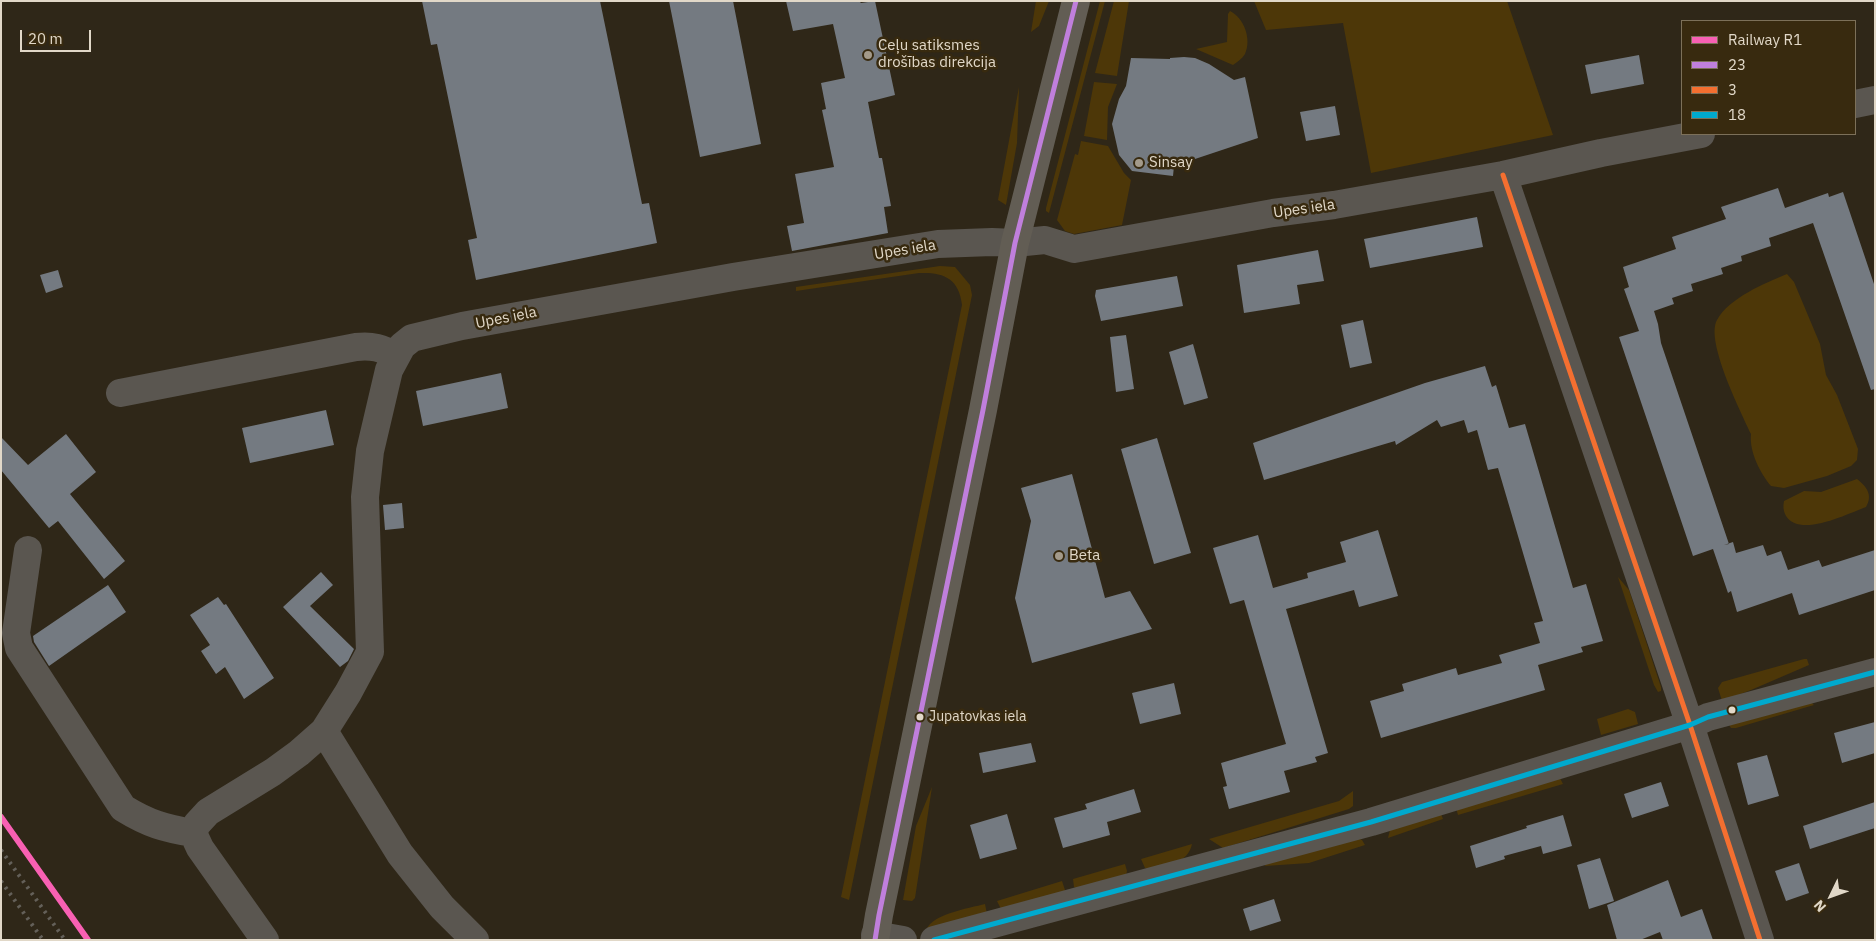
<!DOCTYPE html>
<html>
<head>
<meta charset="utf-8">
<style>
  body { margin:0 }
  #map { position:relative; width:1876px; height:941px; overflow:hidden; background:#2f2718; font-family:"IBM Plex Sans",sans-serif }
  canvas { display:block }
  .frame { position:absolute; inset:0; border:2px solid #e1d8c8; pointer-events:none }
  .legend { position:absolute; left:1681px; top:20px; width:175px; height:115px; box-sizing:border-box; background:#382a0f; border:1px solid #7c7059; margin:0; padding:6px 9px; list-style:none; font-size:15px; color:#e1d8c8 }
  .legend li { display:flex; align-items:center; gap:10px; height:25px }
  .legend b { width:25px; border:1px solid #7c7059 }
  .north { position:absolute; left:1806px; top:871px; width:50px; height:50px; -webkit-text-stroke:4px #382a0f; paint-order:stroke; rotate:228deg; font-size:14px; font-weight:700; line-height:20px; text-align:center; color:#e1d8c8 }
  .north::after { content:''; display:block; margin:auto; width:18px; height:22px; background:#e1d8c8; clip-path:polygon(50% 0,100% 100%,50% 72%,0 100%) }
  .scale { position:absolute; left:20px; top:30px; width:71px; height:22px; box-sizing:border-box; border:2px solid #e1d8c8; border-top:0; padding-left:6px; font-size:15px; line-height:18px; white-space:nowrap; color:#e1d8c8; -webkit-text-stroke:4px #382a0f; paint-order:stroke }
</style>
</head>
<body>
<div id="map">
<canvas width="1876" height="941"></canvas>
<div class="frame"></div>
<ul class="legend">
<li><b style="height:6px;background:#f860b3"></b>Railway R1</li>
<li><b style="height:6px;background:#c07fdc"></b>23</li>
<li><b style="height:6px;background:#f46f30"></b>3</li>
<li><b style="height:6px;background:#00a9ce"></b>18</li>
</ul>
<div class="north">N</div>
<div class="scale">20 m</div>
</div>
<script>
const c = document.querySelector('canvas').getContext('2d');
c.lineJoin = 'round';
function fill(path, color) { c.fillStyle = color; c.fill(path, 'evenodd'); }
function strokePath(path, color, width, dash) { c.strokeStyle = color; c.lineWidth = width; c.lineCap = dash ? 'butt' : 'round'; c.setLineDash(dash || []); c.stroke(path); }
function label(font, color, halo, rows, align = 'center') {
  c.font = font + ' "IBM Plex Sans",sans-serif'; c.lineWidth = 5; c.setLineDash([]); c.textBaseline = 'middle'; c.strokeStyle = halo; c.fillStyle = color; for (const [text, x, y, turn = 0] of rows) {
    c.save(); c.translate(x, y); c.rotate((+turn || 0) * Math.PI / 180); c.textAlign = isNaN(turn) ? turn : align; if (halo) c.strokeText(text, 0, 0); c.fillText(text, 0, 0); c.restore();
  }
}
const green = new Path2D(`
  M 1036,1 L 1049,1 L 1039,26 L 1031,32 Z
  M 1100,1 L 1105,1 L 1049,213 L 1046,211 L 1046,208 Z
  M 1114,1 L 1129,1 L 1117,76 L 1095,73 Z
  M 1254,1 L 1507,1 L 1553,135 L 1371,173 L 1343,23 L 1266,30 Z
  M 1230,11 C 1244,18 1252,39 1245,54 C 1242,59 1237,62 1233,65 L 1196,49 L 1227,42 L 1228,14 Z
  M 1094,82 L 1117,84 L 1108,107 L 1107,140 L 1084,136 Z
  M 1019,87 L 1017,143 L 1006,205 L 998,200 Z
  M 1081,141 L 1108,146 L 1124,173 L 1131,180 L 1122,225 L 1074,234 L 1065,231 L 1057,220 L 1075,154 L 1078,155 Z
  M 940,266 L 955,267 L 970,285 L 972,295 L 849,900 L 841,897 L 962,305 C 959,278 943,272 919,273 L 796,291 L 796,287 Z
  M 1787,274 L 1794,282 L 1820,344 L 1826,375 L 1837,395 L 1858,449 L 1857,460 L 1851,466 L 1827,476 L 1784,488 L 1771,486 C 1760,473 1749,451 1751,434 C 1741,412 1705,341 1717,320 C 1729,298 1765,283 1787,274 Z
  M 1857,479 C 1867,487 1873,495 1866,507 C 1847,514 1800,538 1786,516 C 1783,511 1783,506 1784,501 L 1804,491 L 1821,492 Z
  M 1618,577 L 1629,590 L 1661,687 L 1661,691 L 1658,692 L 1654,685 Z
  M 1804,659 L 1807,659 L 1809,665 L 1751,690 L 1722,701 L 1718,688 L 1722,682 Z
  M 1811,702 L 1814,705 L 1736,728 L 1731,728 L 1729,725 Z
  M 1628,709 L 1635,712 L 1638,724 L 1601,735 L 1597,719 Z
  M 1560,778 L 1563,784 L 1458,815 L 1456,808 Z
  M 932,787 L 915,898 L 912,901 L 903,900 L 916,826 Z
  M 1353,791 L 1353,806 L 1349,809 L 1223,848 L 1209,839 L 1339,801 Z
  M 1439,809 L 1443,819 L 1388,838 L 1390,830 Z
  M 1355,837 L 1362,840 L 1365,845 L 1309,863 L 1265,866 L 1266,863 Z
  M 1192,844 C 1188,864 1167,864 1149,869 L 1145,868 L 1141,859 Z
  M 1125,864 L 1127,871 L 1126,875 L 1077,889 L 1074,887 L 1073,879 Z
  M 1062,881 L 1065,890 L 1062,896 L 1002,911 L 997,901 Z
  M 985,904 L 987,914 L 926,933 C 926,915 970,908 985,904 Z`);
const building = new Path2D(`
  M 422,1 L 600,1 L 642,204 L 649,203 L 657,243 L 476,280 L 468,240 L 477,238 L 437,44 L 431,45 Z
  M 669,1 L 733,1 L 761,144 L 700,157 Z
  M 786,1 L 859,1 L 861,3 L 875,1 L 895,95 L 868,102 L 879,158 L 882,158 L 891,206 L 884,207 L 888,233 L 792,251 L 787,226 L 804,223 L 795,174 L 834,167 L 822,110 L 826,109 L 821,83 L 845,78 L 833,24 L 793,31 Z
  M 1639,55 L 1644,84 L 1591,94 L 1585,65 Z
  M 1184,57 L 1195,58 L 1209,64 L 1234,80 L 1245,77 L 1258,138 L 1174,166 L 1173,176 L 1132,171 L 1119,155 L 1112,124 L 1119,99 L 1126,86 L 1131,58 L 1170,59 L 1170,58 Z
  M 1335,106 L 1340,135 L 1306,141 L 1300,112 Z
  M 1778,188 L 1785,208 L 1828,193 L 1829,197 L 1843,192 L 1875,287 L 1875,389 L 1871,390 L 1813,223 L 1769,238 L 1771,246 L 1741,256 L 1742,261 L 1721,268 L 1723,274 L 1691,284 L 1693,291 L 1672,298 L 1674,304 L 1654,311 L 1658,324 L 1661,343 L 1729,544 L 1724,545 L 1733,542 L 1736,553 L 1763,545 L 1767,556 L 1781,551 L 1788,570 L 1819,560 L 1822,567 L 1875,550 L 1875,590 L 1799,615 L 1792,593 L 1737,612 L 1731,591 L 1728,593 L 1713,549 L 1693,556 L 1619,337 L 1639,331 L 1624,289 L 1629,287 L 1623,267 L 1676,249 L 1672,237 L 1726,219 L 1721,207 Z
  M 1477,217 L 1483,247 L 1370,268 L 1364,239 Z
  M 1318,250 L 1324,281 L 1297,285 L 1300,304 L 1244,313 L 1237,265 Z
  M 58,270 L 63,287 L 46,293 L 40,275 Z
  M 1177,276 L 1183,306 L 1101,321 L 1095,296 L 1096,290 Z
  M 1363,320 L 1372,363 L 1350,368 L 1341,325 Z
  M 1126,335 L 1134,389 L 1116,392 L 1110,337 Z
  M 1193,344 L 1208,398 L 1184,405 L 1169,352 Z
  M 1485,366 L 1492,387 L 1496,385 L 1509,428 L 1525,424 L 1573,588 L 1586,584 L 1603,641 L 1581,647 L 1583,652 L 1538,665 L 1545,690 L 1381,738 L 1370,701 L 1404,691 L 1402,684 L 1456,668 L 1458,675 L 1502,663 L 1499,655 L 1540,643 L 1534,623 L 1543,621 L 1498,468 L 1488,470 L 1477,430 L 1468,433 L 1464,420 L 1441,427 L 1437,420 L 1396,445 L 1395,441 L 1264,480 L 1253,443 L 1425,383 Z
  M 501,373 L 508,408 L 423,426 L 416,391 Z
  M 326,410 L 334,445 L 250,463 L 242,428 Z
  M 66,434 L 96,472 L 70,494 L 125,561 L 104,579 L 58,521 L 49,528 L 1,470 L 1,437 L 28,465 Z
  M 1157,438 L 1191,553 L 1154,564 L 1121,449 Z
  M 1072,474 L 1105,598 L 1130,591 L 1152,629 L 1032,663 L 1015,598 L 1031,521 L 1021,488 Z
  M 402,503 L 404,528 L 385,530 L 383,505 Z
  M 1378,530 L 1398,596 L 1359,607 L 1354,590 L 1286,609 L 1328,753 L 1315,757 L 1317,762 L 1284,771 L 1290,792 L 1229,809 L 1223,787 L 1227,786 L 1221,763 L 1286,744 L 1244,600 L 1230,604 L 1213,548 L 1258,535 L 1273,588 L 1308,578 L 1307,573 L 1346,562 L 1340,542 Z
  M 321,572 L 333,585 L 310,606 L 354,649 L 348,661 L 340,667 L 283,607 Z
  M 108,585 L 126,612 L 49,666 L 34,642 L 33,636 Z
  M 218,597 L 224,605 L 226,604 L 274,678 L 244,699 L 225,667 L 216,674 L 201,651 L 210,645 L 190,615 Z
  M 1174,683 L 1181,714 L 1140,724 L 1132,693 Z
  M 1875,722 L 1875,753 L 1842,763 L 1834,733 Z
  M 1031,743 L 1036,762 L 983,773 L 979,753 Z
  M 1767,755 L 1779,796 L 1748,805 L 1737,763 Z
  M 1661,782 L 1669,806 L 1632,818 L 1624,794 Z
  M 1134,789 L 1141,812 L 1107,822 L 1110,835 L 1063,848 L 1054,818 L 1087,809 L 1085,804 Z
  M 1875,802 L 1875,828 L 1810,849 L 1803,826 Z
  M 1007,814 L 1017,849 L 980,859 L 970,825 Z
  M 1563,815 L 1572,846 L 1543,854 L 1541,846 L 1504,856 L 1505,859 L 1476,868 L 1470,846 L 1527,828 L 1526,826 Z
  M 1600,858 L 1614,901 L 1589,909 L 1577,865 Z
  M 1799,863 L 1809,893 L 1786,901 L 1775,871 Z
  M 1668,880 L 1681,917 L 1702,909 L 1713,940 L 1663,940 L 1660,932 L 1640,940 L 1617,940 L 1607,905 Z
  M 1274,899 L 1281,921 L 1250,931 L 1243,909 Z`);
const minor = new Path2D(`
  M 1855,104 L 1875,100
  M 1503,175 L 1690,725 L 1760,940
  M 120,393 L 356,347 C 372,345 382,348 396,356
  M 28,550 L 16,633 L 19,648 L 123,808 C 149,824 164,828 193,833
  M 324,731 L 400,854 L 442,907 L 475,940
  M 875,935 L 903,940
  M 265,940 L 200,848 L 193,833 L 197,824 L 208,812 L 273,772 L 299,753 L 324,731 L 348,693 L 370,652 L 365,497 L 370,451 L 389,370 L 402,346 L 412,338 L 462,326 L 733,277 L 938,244 L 992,242 L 1015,243 L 1045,240 L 1074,249 L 1273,213 L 1334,205 L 1503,175 L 1601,153 L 1701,134
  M 934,940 L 1371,822 L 1690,725 L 1708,717 L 1875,672`);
const major = new Path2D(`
  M 875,940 L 879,915 L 983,410 L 1015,243 L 1076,1`);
const rail = new Path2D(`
  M 1,850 L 65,940
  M 1,881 L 43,940`);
const bus1 = new Path2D(`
  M 875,940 L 879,915 L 983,410 L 1015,243 L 1076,1`);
const bus2 = new Path2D(`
  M 1503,175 L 1690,725 L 1760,940`);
const bus3 = new Path2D(`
  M 934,940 L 1371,822 L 1690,725 L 1708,717 L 1875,672`);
const rail1 = new Path2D(`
  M 1,817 L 88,940`);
const markers = [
  [868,55,5,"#a39a8a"],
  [1139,163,5,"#a39a8a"],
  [1059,556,5,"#a39a8a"],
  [1732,710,4.5,"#e1d8c8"],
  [920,717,4.5,"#e1d8c8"]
];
const busNames = [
  ["Jupatovkas iela",929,717]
];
const poiNames = [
  ["Ceļu satiksmes",878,46],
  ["drošības direkcija",878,63],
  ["Sinsay",1149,163],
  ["Beta",1069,556]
];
const streetNames = [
  ["Upes iela",1304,209,-8],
  ["Upes iela",905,250,-9],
  ["Upes iela",506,318,-11]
];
fill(green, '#4d3708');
fill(building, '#747a81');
strokePath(minor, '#5a5650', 28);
strokePath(major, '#625d54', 28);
strokePath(rail, '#646059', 4, [2.5, 5]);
strokePath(bus1, '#c07fdc', 5);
strokePath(bus2, '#f46f30', 5);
strokePath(bus3, '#00a9ce', 5);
strokePath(rail1, '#f860b3', 6);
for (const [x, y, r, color] of markers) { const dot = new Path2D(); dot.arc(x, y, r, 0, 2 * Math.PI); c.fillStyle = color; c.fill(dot); strokePath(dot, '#382a0f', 2); }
label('14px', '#e1d8c8', '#382a0f', busNames, 'left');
label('15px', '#e1d8c8', '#382a0f', poiNames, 'left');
label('15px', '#e1d8c8', '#382a0f', streetNames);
</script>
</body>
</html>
